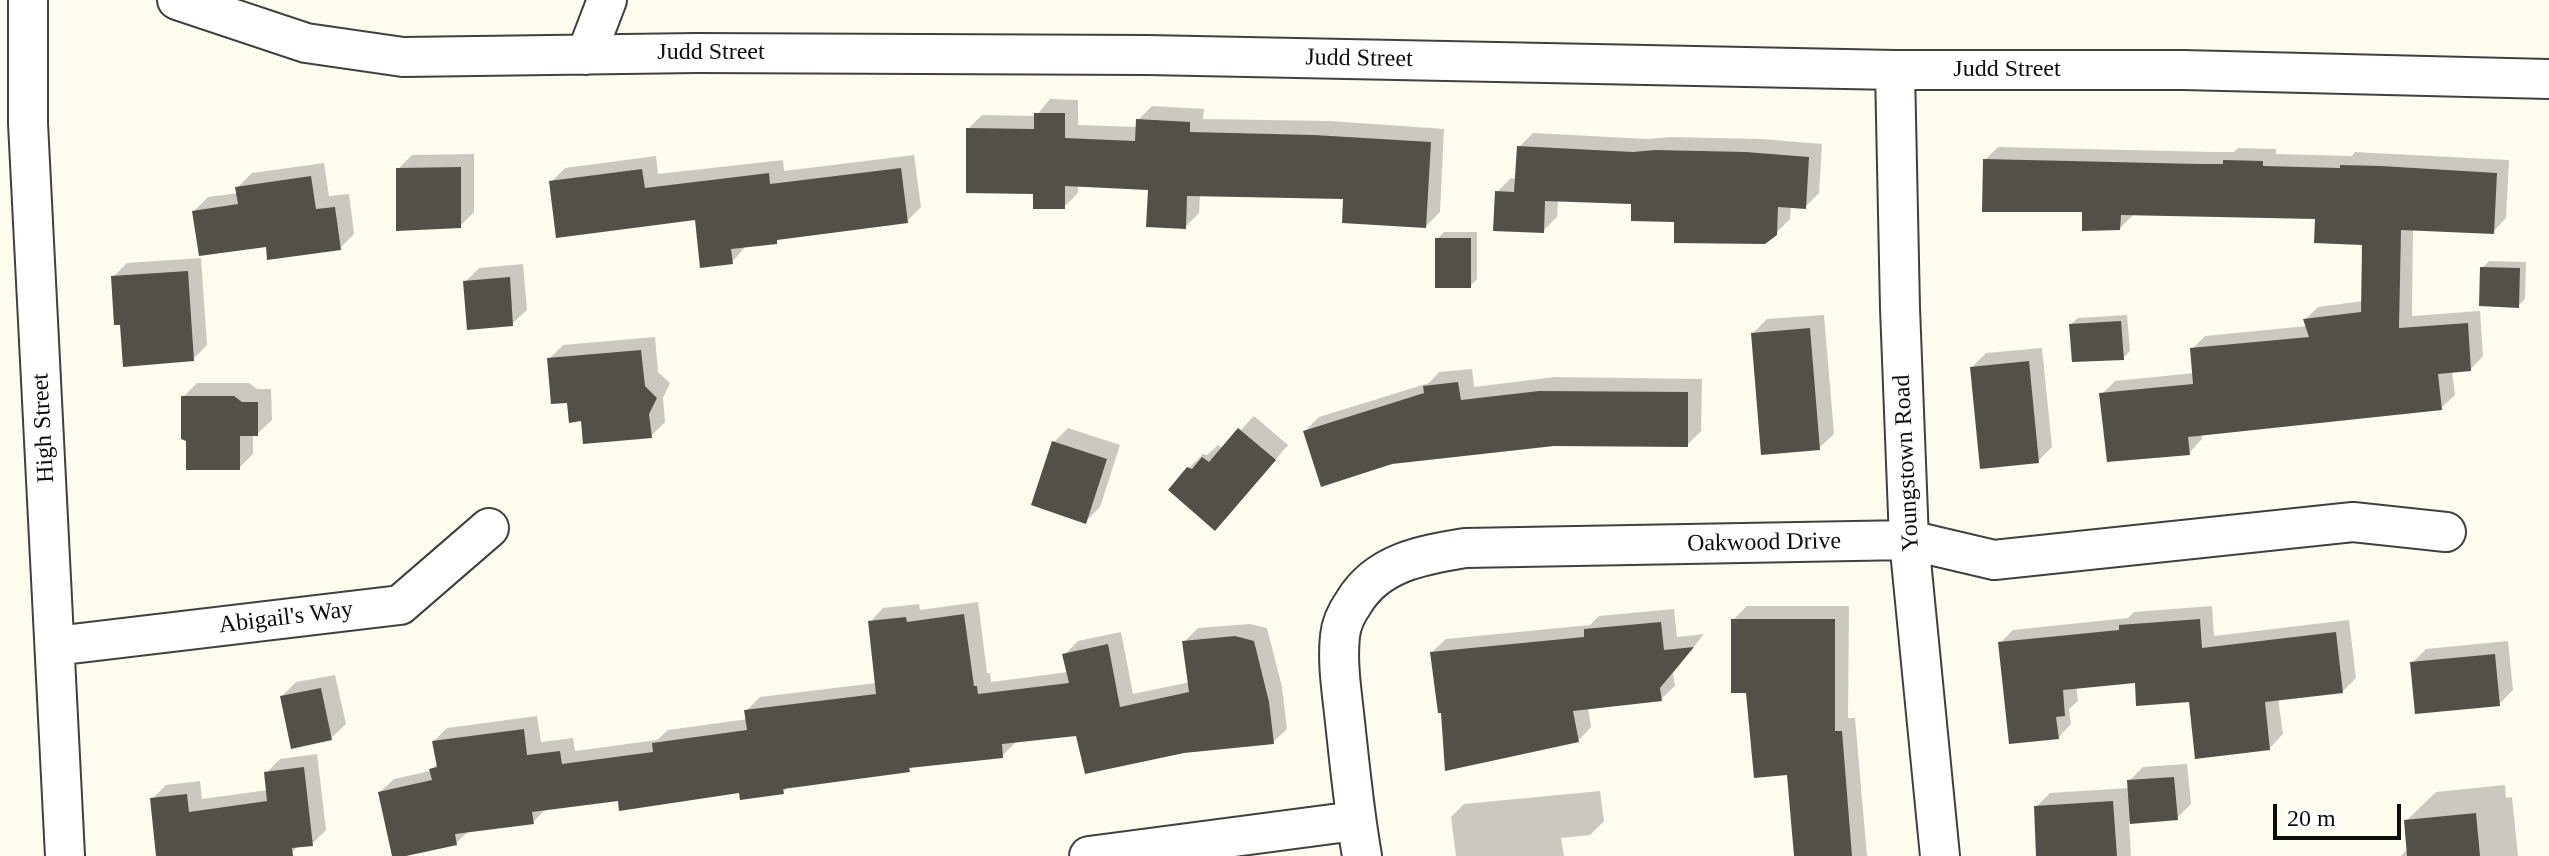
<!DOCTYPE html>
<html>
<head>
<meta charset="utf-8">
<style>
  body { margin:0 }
  #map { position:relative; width:2549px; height:856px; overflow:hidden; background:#fefcef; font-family:"Times New Roman",serif }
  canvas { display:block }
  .scale { position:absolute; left:2273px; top:804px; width:128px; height:36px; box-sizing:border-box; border:4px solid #0d0d0d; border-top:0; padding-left:10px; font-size:24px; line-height:28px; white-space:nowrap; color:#0d0d0d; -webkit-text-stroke:6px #fff; paint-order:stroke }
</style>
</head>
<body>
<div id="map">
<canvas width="2549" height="856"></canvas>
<div class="scale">20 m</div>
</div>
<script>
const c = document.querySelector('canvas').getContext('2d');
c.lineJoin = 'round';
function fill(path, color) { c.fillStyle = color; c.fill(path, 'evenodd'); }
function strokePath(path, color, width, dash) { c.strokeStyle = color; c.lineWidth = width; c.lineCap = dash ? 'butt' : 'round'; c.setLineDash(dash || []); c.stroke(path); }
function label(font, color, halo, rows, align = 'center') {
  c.font = font + ' "Times New Roman",serif'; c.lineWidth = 8; c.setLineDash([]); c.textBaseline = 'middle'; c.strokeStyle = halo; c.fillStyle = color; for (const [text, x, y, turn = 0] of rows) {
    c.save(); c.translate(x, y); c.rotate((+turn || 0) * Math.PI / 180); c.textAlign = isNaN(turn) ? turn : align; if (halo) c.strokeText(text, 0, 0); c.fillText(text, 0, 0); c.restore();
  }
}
const shadow = new Path2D(`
  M 1050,99 L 1078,100 L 1078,125 L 1138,127 L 1138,120 L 1152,106 L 1204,109 L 1203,119 L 1330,121 L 1444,129 L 1440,212 L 1426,226 L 1345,197 L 1200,195 L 1199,213 L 1185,227 L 1150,188 L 1078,184 L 1078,193 L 1064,207 L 1035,192 L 968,129 L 982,115 L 1036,116 Z
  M 1533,133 L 1648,139 L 1671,137 L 1761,139 L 1822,144 L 1819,193 L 1805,207 L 1791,206 L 1790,219 L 1776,233 L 1676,220 L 1633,202 L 1558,199 L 1557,217 L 1543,231 L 1497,192 L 1511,178 L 1517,179 L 1519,147 Z
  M 1998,147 L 2214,152 L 2234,152 L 2238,148 L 2276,149 L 2276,154 L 2352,156 L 2355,152 L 2509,160 L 2506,218 L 2493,232 L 2413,228 L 2412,316 L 2480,311 L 2483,356 L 2470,370 L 2452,371 L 2455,395 L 2441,408 L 2202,433 L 2202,439 L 2189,453 L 2102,394 L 2115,381 L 2194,373 L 2192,349 L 2205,336 L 2307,326 L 2305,320 L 2318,307 L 2363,301 L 2364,243 L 2317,217 L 2133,215 L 2120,228 L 1985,160 Z
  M 474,154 L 474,212 L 460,226 L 398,169 L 412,155 Z
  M 914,155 L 921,207 L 907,221 L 780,238 L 776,242 L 746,246 L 732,262 L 696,218 L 551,182 L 565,168 L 656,156 L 658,174 L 783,160 L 784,171 Z
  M 324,163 L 329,196 L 349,194 L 354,234 L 340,248 L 267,245 L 194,211 L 208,197 L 238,193 L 238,187 L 252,173 Z
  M 1444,232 L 1477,232 L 1477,279 L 1470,286 L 1437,239 Z
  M 201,258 L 207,345 L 193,359 L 122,323 L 113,277 L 127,263 Z
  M 2489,261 L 2526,262 L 2525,299 L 2518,306 L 2482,268 Z
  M 523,264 L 527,310 L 512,324 L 465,282 L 479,268 Z
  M 1824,315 L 1834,434 L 1819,448 L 1753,333 L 1767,319 Z
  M 2127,315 L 2130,351 L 2123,358 L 2071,324 L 2078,318 Z
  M 655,337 L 658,372 L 670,383 L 663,398 L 665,422 L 651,436 L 583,419 L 569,401 L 549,359 L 563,345 Z
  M 2042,348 L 2052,447 L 2038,461 L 1972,367 L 1986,353 Z
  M 1472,369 L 1474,387 L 1555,377 L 1702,379 L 1701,431 L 1687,445 L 1305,431 L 1319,417 L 1429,383 L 1439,372 Z
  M 197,383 L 249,383 L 257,389 L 271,389 L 272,420 L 257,434 L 253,434 L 253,454 L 239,468 L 183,397 Z
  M 1254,416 L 1288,445 L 1229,514 L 1188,469 L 1203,454 L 1207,455 L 1218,445 L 1223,449 Z
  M 1068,428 L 1120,445 L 1100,507 L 1086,521 L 1054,442 Z
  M 978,602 L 987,673 L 990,673 L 991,682 L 1068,672 L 1064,655 L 1078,641 L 1121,632 L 1133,694 L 1190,682 L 1184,642 L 1198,628 L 1250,624 L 1267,628 L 1282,687 L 1287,729 L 1273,742 L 1078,734 L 1016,742 L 1002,756 L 914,766 L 909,770 L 789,786 L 783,792 L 741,791 L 619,799 L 547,808 L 533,822 L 470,830 L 456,843 L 394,856 L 380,792 L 394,779 L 430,771 L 438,763 L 434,741 L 447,728 L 537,716 L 541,742 L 573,738 L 575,751 L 657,740 L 668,730 L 748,719 L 746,711 L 760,697 L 876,683 L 870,622 L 883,608 L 919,604 L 920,610 Z
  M 1747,606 L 1849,606 L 1848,718 L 1855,718 L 1867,856 L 1796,856 L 1789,773 L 1748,691 L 1733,620 Z
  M 2212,606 L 2214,636 L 2349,620 L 2356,678 L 2343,691 L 2278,698 L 2283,734 L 2270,748 L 2190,700 L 2136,681 L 2076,686 L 2078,701 L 2069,709 L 2071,724 L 2058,738 L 2000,643 L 2013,630 L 2128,618 L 2134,612 Z
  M 1674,609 L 1677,637 L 1704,634 L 1673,673 L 1675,686 L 1661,699 L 1588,707 L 1591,727 L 1578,741 L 1443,710 L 1432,652 L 1446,639 L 1590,625 L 1599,616 Z
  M 2508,641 L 2513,690 L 2499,704 L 2412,663 L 2426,649 Z
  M 335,675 L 346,724 L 331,738 L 282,696 L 296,682 Z
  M 317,754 L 326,830 L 312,844 L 299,845 L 292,852 L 249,856 L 158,856 L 152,799 L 166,785 L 200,781 L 202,799 L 268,790 L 266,773 L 280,759 Z
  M 2187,764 L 2191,804 L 2177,818 L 2129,822 L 2131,856 L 2038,856 L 2036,807 L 2050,793 L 2129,788 L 2129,781 L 2143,767 Z
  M 2505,785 L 2506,798 L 2512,797 L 2518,856 L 2401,856 L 2409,848 L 2406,821 L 2436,792 Z
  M 1600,791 L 1604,821 L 1590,835 L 1561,838 L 1564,856 L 1456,856 L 1451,817 L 1464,804 Z`);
const building = new Path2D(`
  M 1034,113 L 1065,113 L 1065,138 L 1135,141 L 1136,119 L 1190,122 L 1190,132 L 1314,135 L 1431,142 L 1426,228 L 1342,223 L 1343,199 L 1187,196 L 1186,229 L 1146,227 L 1148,190 L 1065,186 L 1065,209 L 1033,209 L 1033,194 L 966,193 L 966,128 L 1034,129 Z
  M 1517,146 L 1633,152 L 1655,150 L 1746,152 L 1809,157 L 1806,209 L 1778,207 L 1777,235 L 1765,244 L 1674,243 L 1674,222 L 1631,221 L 1631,204 L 1545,201 L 1544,233 L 1493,231 L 1495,191 L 1514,192 Z
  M 1983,159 L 2199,164 L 2223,164 L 2223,160 L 2263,161 L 2263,166 L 2340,168 L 2340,165 L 2381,166 L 2497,173 L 2494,234 L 2401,230 L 2399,328 L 2468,323 L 2471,371 L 2438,374 L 2442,410 L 2188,437 L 2190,455 L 2107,462 L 2099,393 L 2193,384 L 2190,348 L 2309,337 L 2303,319 L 2361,312 L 2362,245 L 2314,243 L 2315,219 L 2121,215 L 2120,230 L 2082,231 L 2082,212 L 1982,212 Z
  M 461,167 L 461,228 L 396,231 L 396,168 Z
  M 901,168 L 908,223 L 777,240 L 777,244 L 731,249 L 733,264 L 700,268 L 695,220 L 556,238 L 549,181 L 642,169 L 645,188 L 769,173 L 770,184 Z
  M 311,176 L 316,209 L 335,207 L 341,250 L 267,260 L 266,247 L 199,256 L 192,211 L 238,204 L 235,187 Z
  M 1435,238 L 1471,238 L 1471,288 L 1435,288 Z
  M 2480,267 L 2520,268 L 2519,308 L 2479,306 Z
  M 188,271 L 194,361 L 123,367 L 120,325 L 114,325 L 111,276 Z
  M 510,277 L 513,326 L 467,330 L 463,281 Z
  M 2121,321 L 2124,360 L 2072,362 L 2069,324 Z
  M 1810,328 L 1820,450 L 1761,455 L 1751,333 Z
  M 641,350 L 645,386 L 657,398 L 649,414 L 652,438 L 583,444 L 581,421 L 569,423 L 567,403 L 551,404 L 547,358 Z
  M 2029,361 L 2039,463 L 1980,469 L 1970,367 Z
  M 1458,382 L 1461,400 L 1539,391 L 1688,392 L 1688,447 L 1554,446 L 1392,464 L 1321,487 L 1303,431 L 1424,393 L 1423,386 Z
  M 181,396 L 234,396 L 242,402 L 258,402 L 258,436 L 240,436 L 240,470 L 186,470 L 186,441 L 181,439 Z
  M 1238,428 L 1276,460 L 1215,531 L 1168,490 L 1187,467 L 1192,469 L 1202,457 L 1209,462 Z
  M 1052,441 L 1107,459 L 1086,524 L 1031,505 Z
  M 964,614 L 974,686 L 977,686 L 978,694 L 1069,683 L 1062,654 L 1108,644 L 1120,707 L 1189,692 L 1182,641 L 1235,636 L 1254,641 L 1269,702 L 1274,744 L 1184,753 L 1085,774 L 1076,736 L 1002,744 L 1003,758 L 909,768 L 910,772 L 783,789 L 784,794 L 740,800 L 739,793 L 619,811 L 618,801 L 532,812 L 534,824 L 455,834 L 457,845 L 406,856 L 392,856 L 378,792 L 432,780 L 429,769 L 437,767 L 432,741 L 524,729 L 527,755 L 560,751 L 562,764 L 653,752 L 652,743 L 747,730 L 744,710 L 876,694 L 868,621 L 906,617 L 907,622 Z
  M 1731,619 L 1835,619 L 1835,731 L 1842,731 L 1852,856 L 1794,856 L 1787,775 L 1754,778 L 1746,693 L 1731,693 Z
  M 2200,619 L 2202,648 L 2336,632 L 2343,693 L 2265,702 L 2270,750 L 2195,759 L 2189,702 L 2136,706 L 2135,683 L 2063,690 L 2065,716 L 2056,717 L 2059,739 L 2009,744 L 1998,642 L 2119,630 L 2119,625 Z
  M 1661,622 L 1664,650 L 1694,647 L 1660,688 L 1662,701 L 1573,711 L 1579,742 L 1445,771 L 1441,713 L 1438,713 L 1430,652 L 1584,637 L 1584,629 Z
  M 2495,654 L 2500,706 L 2415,714 L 2410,662 Z
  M 321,688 L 332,740 L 291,749 L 280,696 Z
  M 304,767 L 313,846 L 292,848 L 293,856 L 156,856 L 150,798 L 187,794 L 189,812 L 267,801 L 264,772 Z
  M 2174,777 L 2178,820 L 2130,824 L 2127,780 Z
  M 2113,801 L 2117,856 L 2036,856 L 2034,806 Z
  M 2476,813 L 2480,856 L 2407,856 L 2404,820 Z`);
const street = new Path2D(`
  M 28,0 L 28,123 L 65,856
  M 177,0 L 306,43 L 403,57 L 697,53 L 1147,55 L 1895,70 L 2183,70 L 2549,79
  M 586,55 L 607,0
  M 1895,70 L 1900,308 L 1909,540 L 1940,856
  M 55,646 L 400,605 L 489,528
  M 1089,856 L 1355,821
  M 1362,856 C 1354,811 1350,767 1345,722 C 1342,693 1337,664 1340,636 C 1341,624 1347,612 1354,602 C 1378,562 1423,555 1465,548 L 1909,540 L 1994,560 L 2353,522 L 2446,532`);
const streetNames = [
  ["Judd Street",711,53],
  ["Judd Street",1359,59,1],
  ["Judd Street",2007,70],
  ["High Street",44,428,-93],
  ["Youngstown Road",1907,463,-93],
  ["Oakwood Drive",1764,543,-1],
  ["Abigail's Way",286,618,-7]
];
fill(shadow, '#0003');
fill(building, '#554f4a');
strokePath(street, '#404040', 42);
strokePath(street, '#fff', 38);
label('24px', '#0d0d0d', '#fff', streetNames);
</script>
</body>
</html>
